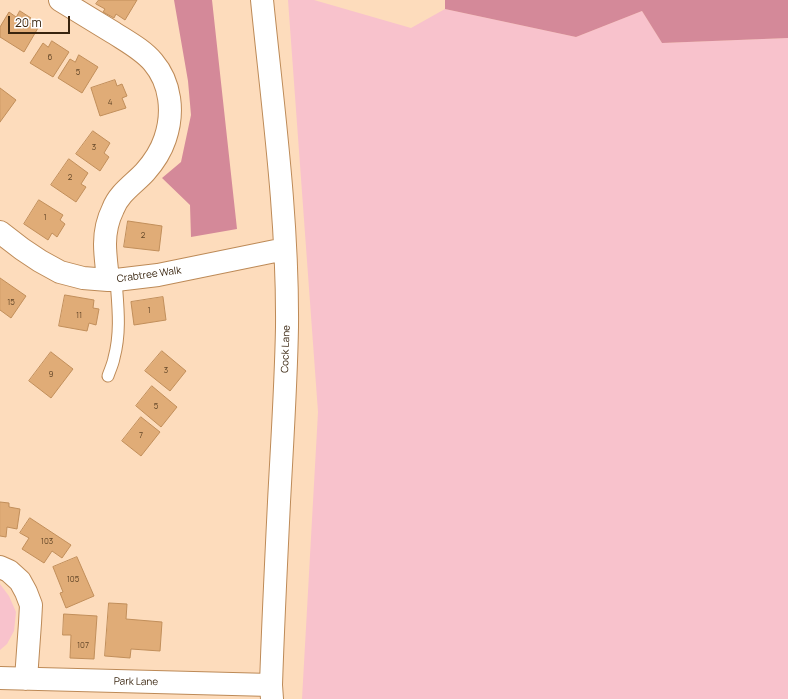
<!DOCTYPE html>
<html>
<head>
<meta charset="utf-8">
<style>
  body { margin:0 }
  #map { position:relative; width:788px; height:699px; overflow:hidden; background:#fddcbc; font-family:Manrope,sans-serif }
  canvas { display:block }
  .scale { position:absolute; left:8px; top:16px; width:62px; height:18px; box-sizing:border-box; border:2px solid #38240e; border-top:0; padding-left:5px; font-size:12px; line-height:14px; white-space:nowrap; color:#38240e; -webkit-text-stroke:3px #fff; paint-order:stroke }
</style>
</head>
<body>
<div id="map">
<canvas width="788" height="699"></canvas>
<div class="scale">20 m</div>
</div>
<script>
const c = document.querySelector('canvas').getContext('2d');
c.lineJoin = 'round';
function fill(path, color) { c.fillStyle = color; c.fill(path, 'evenodd'); }
function strokePath(path, color, width, dash) { c.strokeStyle = color; c.lineWidth = width; c.lineCap = dash ? 'butt' : 'round'; c.setLineDash(dash || []); c.stroke(path); }
function label(font, color, halo, rows, align = 'center') {
  c.font = font + ' Manrope,sans-serif'; c.lineWidth = 4; c.setLineDash([]); c.textBaseline = 'middle'; c.strokeStyle = halo; c.fillStyle = color; for (const [text, x, y, turn = 0] of rows) {
    c.save(); c.translate(x, y); c.rotate((+turn || 0) * Math.PI / 180); c.textAlign = isNaN(turn) ? turn : align; if (halo) c.strokeText(text, 0, 0); c.fillText(text, 0, 0); c.restore();
  }
}
const green = new Path2D(`
  M 288,0 L 314,0 L 411,28 L 445,9 L 576,37 L 642,11 L 662,43 L 788,38 L 788,699 L 302,699 L 318,412 Z
  M 0,584 L 9,596 L 16,612 L 14,631 L 7,644 L 0,650 Z`);
const forest = new Path2D(`
  M 174,0 L 212,0 L 237,229 L 191,237 L 190,205 L 162,178 L 181,162 L 191,115 L 188,81 Z
  M 445,0 L 788,0 L 788,38 L 662,43 L 642,11 L 576,37 L 445,9 Z`);
const building = new Path2D(`
  M 99,0 L 137,0 L 125,20 L 116,14 L 114,18 L 103,12 L 105,9 L 96,4 Z
  M 20,11 L 31,18 L 28,22 L 38,28 L 24,52 L 0,37 L 0,27 L 9,12 L 16,17 Z
  M 52,41 L 69,52 L 53,77 L 30,63 L 43,43 L 48,47 Z
  M 79,55 L 98,67 L 82,93 L 58,78 L 70,59 L 75,62 Z
  M 115,80 L 117,86 L 122,84 L 127,96 L 122,98 L 126,108 L 100,116 L 91,88 Z
  M 0,88 L 16,100 L 0,122 Z
  M 93,131 L 110,143 L 104,153 L 109,157 L 100,171 L 76,154 Z
  M 69,159 L 88,173 L 81,184 L 86,187 L 76,202 L 51,185 Z
  M 39,200 L 63,215 L 60,220 L 65,224 L 57,237 L 52,233 L 48,240 L 24,224 Z
  M 128,221 L 162,226 L 159,251 L 124,247 Z
  M 0,278 L 26,296 L 11,318 L 0,310 Z
  M 65,295 L 94,300 L 93,308 L 99,309 L 96,325 L 89,323 L 87,331 L 59,326 Z
  M 163,297 L 166,320 L 134,325 L 131,302 Z
  M 162,351 L 186,371 L 170,391 L 145,371 Z
  M 51,352 L 73,369 L 51,398 L 29,381 Z
  M 152,386 L 177,407 L 161,427 L 136,406 Z
  M 141,417 L 160,432 L 141,456 L 122,441 Z
  M 0,502 L 9,503 L 9,507 L 20,509 L 17,529 L 7,527 L 6,537 L 0,536 Z
  M 30,518 L 71,545 L 62,558 L 52,551 L 44,563 L 22,549 L 29,538 L 20,533 Z
  M 77,557 L 94,596 L 66,608 L 60,593 L 63,592 L 53,567 Z
  M 109,603 L 127,604 L 126,619 L 162,622 L 160,651 L 131,649 L 130,658 L 105,656 Z
  M 64,614 L 97,616 L 94,659 L 70,658 L 71,635 L 63,635 Z`);
const service = new Path2D(`
  M 108,376 C 110,370 113,364 114,358 C 121,332 118,307 116,280`);
const minor = new Path2D(`
  M 60,0 C 78,11 96,22 114,33 C 128,42 143,50 153,62 C 171,83 174,113 165,139 C 161,151 153,163 145,172 C 134,184 119,193 113,209 C 108,219 105,232 105,244 C 105,256 107,268 108,280
  M 262,0 C 273,109 288,217 287,327 C 286,385 282,444 279,502 C 276,563 273,624 271,685 L 272,699
  M 0,232 L 22,249 L 40,261 L 60,272 L 83,278 L 108,280 L 116,280 L 158,275 L 285,249
  M 0,567 L 9,571 L 20,581 L 26,592 L 31,605 L 30,623 L 26,679
  M 0,678 L 271,685`);
const numberNames = [
  ["6",50,58],
  ["5",78,73],
  ["4",110,103],
  ["3",94,148],
  ["2",70,178],
  ["1",45,218],
  ["2",143,236],
  ["15",11,303],
  ["1",149,311],
  ["11",79,316],
  ["3",166,371],
  ["9",51,375],
  ["5",156,407],
  ["7",141,436],
  ["103",47,542],
  ["105",73,580],
  ["107",83,646]
];
const streetNames = [
  ["Crabtree Walk",149,275,-8],
  ["Cock Lane",286,349,-88],
  ["Park Lane",136,682,1]
];
fill(green, '#f8c2cc');
fill(forest, '#d48999');
fill(building, '#e0ac77');
strokePath(building, '#c18e5a', 1);
strokePath(service, '#bd8a57', 13);
strokePath(minor, '#bd8a57', 24);
strokePath(service, '#fff', 11);
strokePath(minor, '#fff', 22);
label('8px', '#624628', null, numberNames);
label('10px', '#38240e', '#fff', streetNames);
</script>
</body>
</html>
